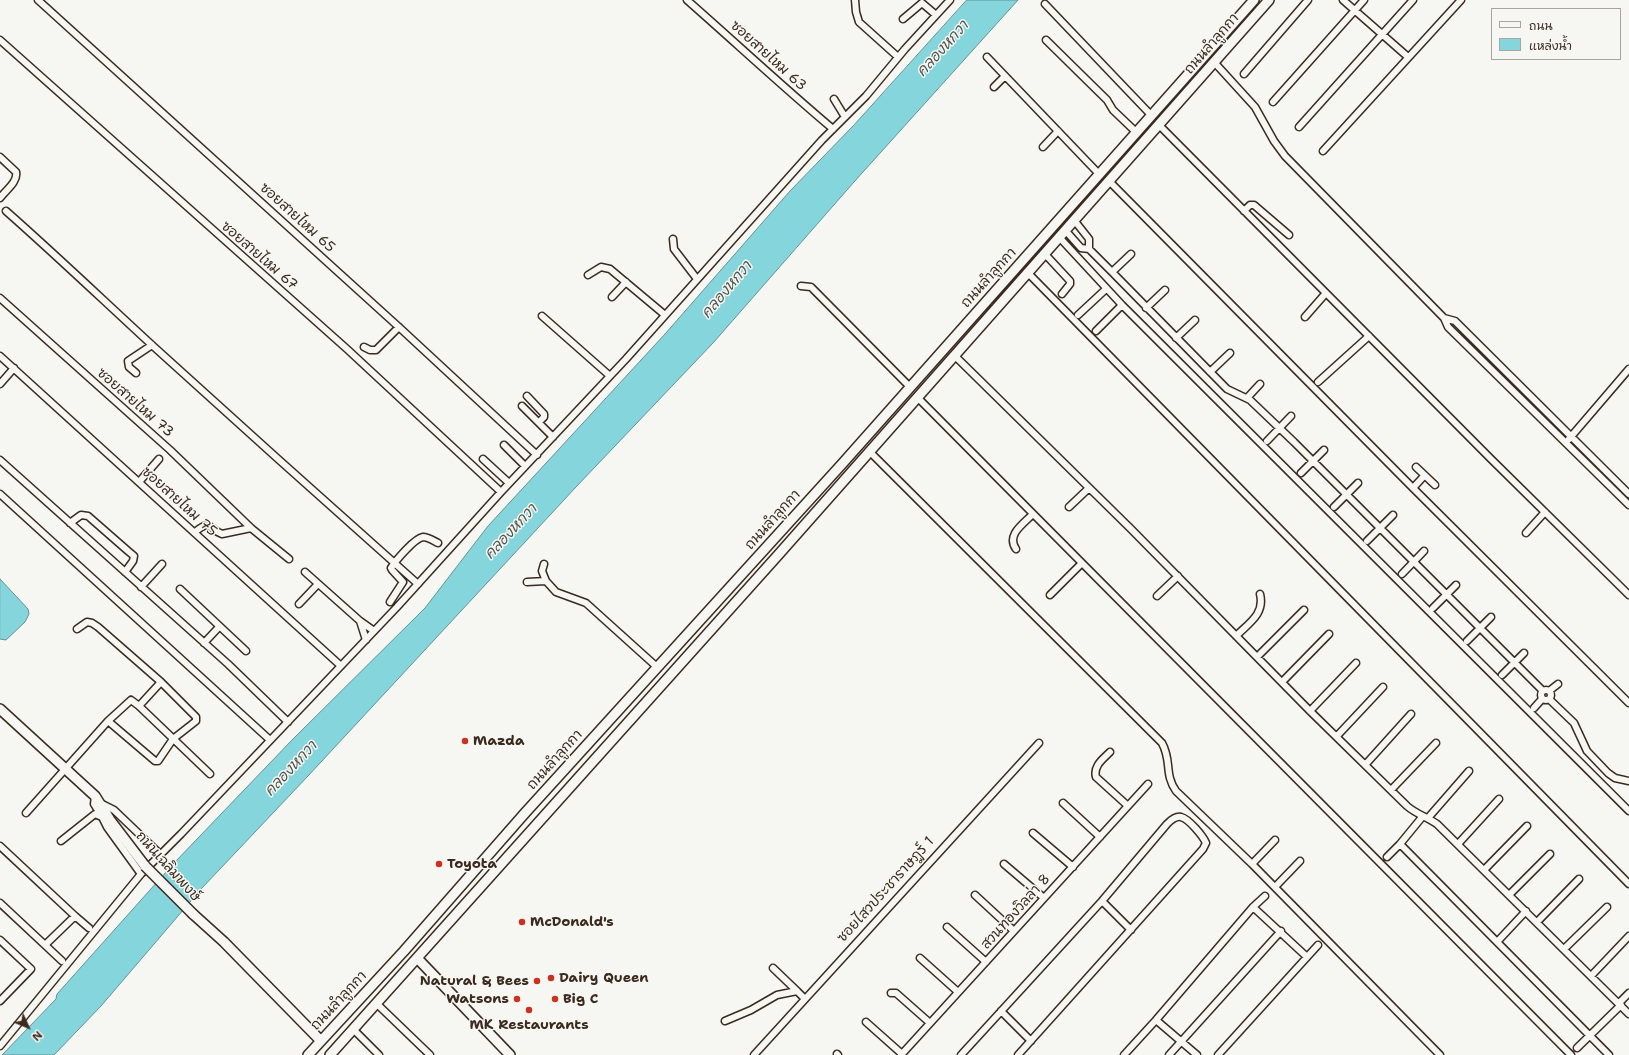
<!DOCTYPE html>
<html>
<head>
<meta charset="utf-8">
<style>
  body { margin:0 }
  #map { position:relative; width:1629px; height:1055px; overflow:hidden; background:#f6f6f2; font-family:"Shantell Sans","Playpen Sans Thai",sans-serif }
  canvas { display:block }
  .legend { position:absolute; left:1491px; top:8px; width:130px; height:52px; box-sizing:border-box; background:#f6f6f2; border:1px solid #aba49d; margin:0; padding:5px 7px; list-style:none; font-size:12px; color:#3b2a1e }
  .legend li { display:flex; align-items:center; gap:8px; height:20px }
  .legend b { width:20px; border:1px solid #aba49d }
  .north { position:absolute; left:8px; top:1007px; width:40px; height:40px; -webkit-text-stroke:3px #f6f6f2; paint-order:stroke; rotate:134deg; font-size:11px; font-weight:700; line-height:16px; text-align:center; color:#3b2a1e }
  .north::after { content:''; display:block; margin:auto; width:14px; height:18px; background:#3b2a1e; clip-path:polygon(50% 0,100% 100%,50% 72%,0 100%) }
</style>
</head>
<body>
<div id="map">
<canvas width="1629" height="1055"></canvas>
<ul class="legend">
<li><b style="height:5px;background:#f6f6f2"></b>ถนน</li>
<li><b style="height:11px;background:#84d6dc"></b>แหล่งน้ำ</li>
</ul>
<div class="north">N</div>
</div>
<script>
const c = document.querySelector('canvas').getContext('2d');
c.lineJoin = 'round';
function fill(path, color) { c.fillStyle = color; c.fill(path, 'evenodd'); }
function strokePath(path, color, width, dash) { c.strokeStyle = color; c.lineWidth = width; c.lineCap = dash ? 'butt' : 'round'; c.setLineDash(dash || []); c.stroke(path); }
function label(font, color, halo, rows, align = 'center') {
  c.font = font + ' "Shantell Sans","Playpen Sans Thai",sans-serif'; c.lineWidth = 3; c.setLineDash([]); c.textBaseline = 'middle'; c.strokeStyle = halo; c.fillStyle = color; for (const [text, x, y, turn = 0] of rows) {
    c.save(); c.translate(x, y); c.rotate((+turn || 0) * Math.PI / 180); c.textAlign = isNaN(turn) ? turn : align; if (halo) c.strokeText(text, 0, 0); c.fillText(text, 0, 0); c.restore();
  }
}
const water = new Path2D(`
  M 967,0 L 1018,0 L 854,182 L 713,343 L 576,487 L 308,776 L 202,888 L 101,1006 L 54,1055 L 2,1055 L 56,999 L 57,994 L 175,862 L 292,740 L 425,608 L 488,526 L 665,334 L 790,191 L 854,125 Z
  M 0,579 L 28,609 L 29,614 L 25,622 L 6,640 L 0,639 Z`);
const street = new Path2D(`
  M 38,0 L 401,329 L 537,455
  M 687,0 C 736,43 783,87 833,129
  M 855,0 L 856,12 L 859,22 L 898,57
  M 1343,0 L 1408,57
  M 1045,4 L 1151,115
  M 903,19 L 922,3 L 936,15
  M 0,40 L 347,349 L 501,492
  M 1046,40 L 1107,100 L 1113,110 L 1136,132
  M 987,57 L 1099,174
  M 1214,62 L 1255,107 L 1274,141 L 1285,156 L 1444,318 L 1448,327 L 1629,505
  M 1244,74 L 1308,0
  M 994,87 L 1005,76
  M 834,99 L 845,117
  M 1273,102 L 1364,0
  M 1159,125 L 1491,459 L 1629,595
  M 1299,127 L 1413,0
  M 1043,147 L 1058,131
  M 1323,151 L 1461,0
  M 0,157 L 16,172 C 18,182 6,190 0,198
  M 1109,181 L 1413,488 L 1629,703
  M 6,211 C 56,255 104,301 153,346 C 241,426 329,505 418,584
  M 1244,211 L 1250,205 L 1254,205 L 1289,235
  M 1074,220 L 1089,239 L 1089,249
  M 1065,230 L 1081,248 L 1089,249 L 1112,272 L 1227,389 L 1250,400 L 1294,442 L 1543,691
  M 1059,237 L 1122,305 L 1629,811
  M 673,239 L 674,249 L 697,279
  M 1044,253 L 1070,281 L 1070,284 L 1062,294
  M 1027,272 L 1629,884
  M 1112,272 L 1131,254
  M 588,275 L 601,267 L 610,269 L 665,315
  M 801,286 L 811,287 L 910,387
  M 612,297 L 626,282
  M 0,298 L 170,450 L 251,528
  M 1146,308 L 1165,290
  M 1078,315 L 1106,289
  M 542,316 L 610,376
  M 1305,317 L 1326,293
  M 1444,318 L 1455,321 L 1629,494
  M 1096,331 L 1122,305
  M 1176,338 L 1195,320
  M 364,347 L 370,350 L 376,350 L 399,327
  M 954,355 L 1131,529 L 1310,711 L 1407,806 C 1416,814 1427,817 1437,824 L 1629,1014
  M 0,356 L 341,666
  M 1210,372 L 1230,353
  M 136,373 L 129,367 L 128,361 L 152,345
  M 1318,382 L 1369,336
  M 0,384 L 14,368
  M 527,396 L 544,414 L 544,417 L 539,422
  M 917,397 L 1571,1055
  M 1247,398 L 1260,384
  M 522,406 L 553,437
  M 1569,439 L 1629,369
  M 1267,441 L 1291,416
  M 504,445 L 525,466
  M 869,451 L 1162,743 C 1172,761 1164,774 1176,791 L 1252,864 L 1440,1055
  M 483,459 L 509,483
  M 0,460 L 228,664 L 288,722
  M 1416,467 L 1435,485
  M 1301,473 L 1324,450
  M 139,482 L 159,459
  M 1413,488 L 1424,476
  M 0,494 L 270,740
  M 1069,507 L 1089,488
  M 1334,507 L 1358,483
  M 70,523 L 81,515 L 88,516 L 128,551 L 134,556 L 133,561 L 125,572
  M 195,532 C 211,519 207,528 222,534 L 251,528 L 289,559
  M 1526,533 L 1545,512
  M 1367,541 L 1393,515
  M 1016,549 C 1006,535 1023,524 1033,514
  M 544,564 L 542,571 L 546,581
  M 305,572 L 360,621 L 374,631
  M 1402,574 L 1424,551
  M 527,582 L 546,581 L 556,592 L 586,603 L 657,667
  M 141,587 L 162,564
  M 180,589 L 246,651
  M 1050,595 L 1082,563
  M 1157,596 L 1178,576
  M 390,602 L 403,582 L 392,570 L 391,568 C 396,560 415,538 423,537 C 428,537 434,541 438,543
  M 299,604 L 318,584
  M 1433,608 L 1456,585
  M 360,621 L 366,640
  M 77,629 L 87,622 L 92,623 L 98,627 L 161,682 L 196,717 L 196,721 L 173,739 L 158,761 L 155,761 L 108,721
  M 1236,636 C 1249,623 1265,614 1260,594
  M 1467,641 L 1491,617
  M 204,643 L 219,627
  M 1257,657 L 1304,610
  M 1502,675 L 1524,653
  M 1282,682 L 1329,634
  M1541 695a5 5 0 1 1 10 0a5 5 0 1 1-10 0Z
  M 1549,691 L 1558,684
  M 1549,699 L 1574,723 L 1587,751 L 1608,773 L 1615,778 L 1629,781
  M 139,706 L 210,774
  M 1534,708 L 1542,699
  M 1310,711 L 1356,663
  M 1337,736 L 1383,687
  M 1110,752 C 1103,759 1093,766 1096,777 L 1128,806
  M 1365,765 L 1411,714
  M 1391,790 L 1436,743
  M 95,796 L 94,804 L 102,816
  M 100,803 L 114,810 L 160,854
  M 1063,803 L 1100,837
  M 26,813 L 108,721 L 131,700 L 139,706 L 161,682
  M 1423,816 L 1400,844 L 1609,1055
  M 1428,818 L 1469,771
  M 1033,833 L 1073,867
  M 61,841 L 95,814 L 102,817 L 107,827 L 141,874
  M 1458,844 L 1499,799
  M 0,846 L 75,916 L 45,945 L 0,903
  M 1387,857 L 1400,844
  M 1004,864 L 1044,898
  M 1252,864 L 1275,840
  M 1484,870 L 1527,826
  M 1275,887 L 1300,861
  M 975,895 L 1014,931
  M 1509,895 L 1550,854
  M 1102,901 L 1131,930
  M 1253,907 L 1265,896
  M 75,916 L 89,928
  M 1537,922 L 1579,879
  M 947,927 L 986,962
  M 0,940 L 31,969 L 0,1001
  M 1497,942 L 1526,911
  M 45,945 L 62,961
  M 1564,949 L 1607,907
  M 920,958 L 958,992
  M 773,968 L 797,991
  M 1591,976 L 1629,936
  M 891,993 L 896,993 L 930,1023
  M 376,1003 L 430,1055
  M 1619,1003 L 1629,993
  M 1001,1011 L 1031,1041
  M 1156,1020 L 1197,1055
  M 725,1021 L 751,1010 L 777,995 L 797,991 L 805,999
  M 866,1022 L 902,1054
  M 353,1029 L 379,1055
  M 0,1046 L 141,874 L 181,834 L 397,607 L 501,492 L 626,359 L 822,140 L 866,96 L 905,49 L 950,0
  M 1577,1048 L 1621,1005
  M 837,1054 L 838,1055
  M 754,1055 L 1039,743
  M 901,1055 L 1148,784
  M 961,1055 L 1102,901 L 1167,824 C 1171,820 1176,816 1181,817 C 1189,819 1203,836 1206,843 L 1203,849 L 1018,1055
  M 1124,1055 L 1156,1020 L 1253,907 L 1307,957
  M 1169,1055 L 1281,931
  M 1218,1055 L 1318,945`);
const secondary = new Path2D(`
  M 0,709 L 95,796 L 110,820 L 145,866
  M 193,914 L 224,942 L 321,1041
  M 417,958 L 510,1055
  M 308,1055 L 404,951 L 525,813 L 842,464 L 1254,0
  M 330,1055 L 779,554 L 1269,0`);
const secondaryBridge = new Path2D(`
  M 145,866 L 193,914`);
const markers = [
  [465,741,4,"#c8321e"],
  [439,864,4,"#c8321e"],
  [522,922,4,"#c8321e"],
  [551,978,4,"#c8321e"],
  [537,981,4,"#c8321e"],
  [517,999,4,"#c8321e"],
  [555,999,4,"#c8321e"],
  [529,1010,4,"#c8321e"]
];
const streetNames = [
  ["ถนนลำลูกกา",1212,44,-49],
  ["ซอยสายไหม 63",768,56,42],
  ["ซอยสายไหม 65",297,218,42],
  ["ซอยสายไหม 67",259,256,41],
  ["ถนนลำลูกกา",989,278,-48],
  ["ซอยสายไหม 73",135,403,41],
  ["ซอยสายไหม 75",179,502,42],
  ["ถนนลำลูกกา",773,520,-48],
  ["ถนนลำลูกกา",555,760,-48],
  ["ถนนเฉลิมพงษ์",168,867,48],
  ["ซอยไสวประชาราษฎร์ 1",886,890,-48],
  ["สวนทองวิลล่า 8",1016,912,-48],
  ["ถนนลำลูกกา",339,1001,-47]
];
const poiNames = [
  ["Mazda",473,741],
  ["Toyota",447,864],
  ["McDonald's",530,922],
  ["Dairy Queen",559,978],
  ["Natural & Bees",529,981,"right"],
  ["Watsons",509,999,"right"],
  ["Big C",563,999],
  ["MK Restaurants",529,1025,"center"]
];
const waterNames = [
  ["คลองหกวา",943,49,-48],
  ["คลองหกวา",727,290,-50],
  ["คลองหกวา",511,532,-47],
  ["คลองหกวา",291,769,-47]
];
fill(water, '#84d6dc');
strokePath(water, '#679190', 1);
strokePath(street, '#3b2a1e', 9);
strokePath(secondary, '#3b2a1e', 12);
strokePath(street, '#f6f6f2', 6);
strokePath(secondary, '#f6f6f2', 9);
strokePath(secondaryBridge, '#3b2a1e', 12, []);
strokePath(secondaryBridge, '#f6f6f2', 9);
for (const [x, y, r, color] of markers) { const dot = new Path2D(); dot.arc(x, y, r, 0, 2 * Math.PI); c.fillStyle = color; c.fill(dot); strokePath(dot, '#f6f6f2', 1.5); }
label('14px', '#3b2a1e', '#f6f6f2', streetNames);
label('bold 14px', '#3b2a1e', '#f6f6f2', poiNames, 'left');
label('italic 15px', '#4d554e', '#f6f6f2', waterNames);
</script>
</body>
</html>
